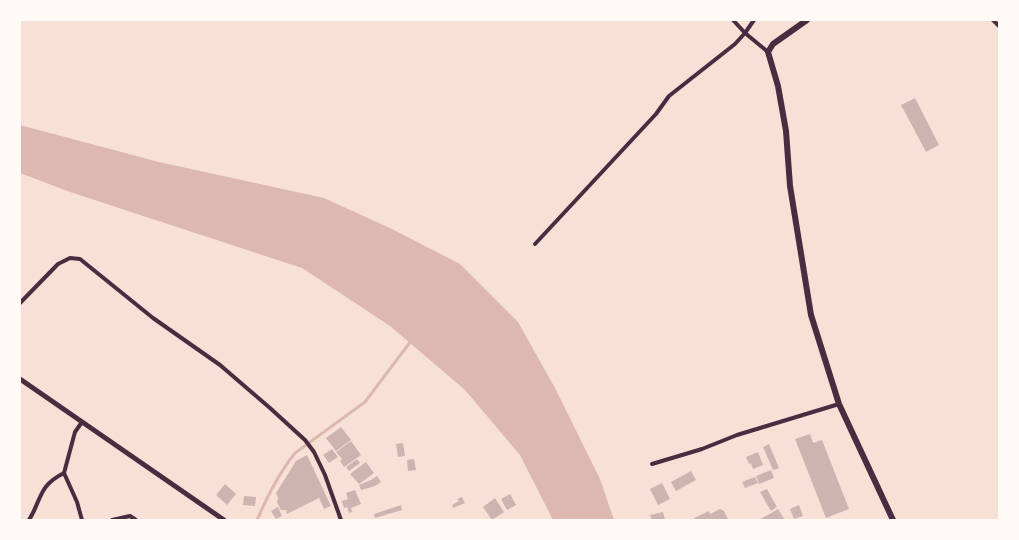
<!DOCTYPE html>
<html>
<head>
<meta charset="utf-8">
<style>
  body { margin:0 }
  #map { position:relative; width:1019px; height:540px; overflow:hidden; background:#f7e1d7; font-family:Karla,sans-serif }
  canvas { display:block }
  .frame { position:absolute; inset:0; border:21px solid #fffaf5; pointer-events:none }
</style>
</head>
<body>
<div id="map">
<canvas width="1019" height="540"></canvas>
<div class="frame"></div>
</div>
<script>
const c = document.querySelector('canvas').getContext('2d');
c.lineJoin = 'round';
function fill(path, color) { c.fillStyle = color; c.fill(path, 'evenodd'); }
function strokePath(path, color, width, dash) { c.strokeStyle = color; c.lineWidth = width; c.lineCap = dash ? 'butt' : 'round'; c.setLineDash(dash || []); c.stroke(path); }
const water = new Path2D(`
  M 20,125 L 159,162 L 324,198 L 392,229 L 460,264 L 518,322 L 555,388 L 600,479 L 614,520 L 553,520 L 520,455 L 465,390 L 390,326 L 302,268 L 70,192 L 20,173 Z`);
const stream = new Path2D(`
  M 257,520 C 267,497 279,473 295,453 L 365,402 L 411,341`);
const building = new Path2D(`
  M 915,98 L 939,145 L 926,152 L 901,105 Z
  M 341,427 L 351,440 L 336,451 L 326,438 Z
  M 810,434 L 813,443 L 822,440 L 849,509 L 826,518 L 795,439 Z
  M 351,441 L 361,455 L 344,467 L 340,461 L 342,459 L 336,452 Z
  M 403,443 L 405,456 L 398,457 L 396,444 Z
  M 769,444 L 779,468 L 773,470 L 763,447 Z
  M 332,449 L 338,457 L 329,463 L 323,455 Z
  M 758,452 L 763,465 L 753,469 L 751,463 L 749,464 L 746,457 Z
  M 307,455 L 331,506 L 324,509 L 319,498 L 287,514 L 286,510 L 281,510 L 277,502 L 278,498 L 276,493 L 296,461 Z
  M 357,459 L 360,463 L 349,471 L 346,467 Z
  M 414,459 L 416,470 L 408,471 L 407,460 Z
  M 366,462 L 374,473 L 359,484 L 350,474 Z
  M 771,470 L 774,478 L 759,484 L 756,476 Z
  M 691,471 L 696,480 L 676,491 L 671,482 Z
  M 377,476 L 381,482 L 375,486 L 361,490 L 359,485 L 371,480 Z
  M 755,477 L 758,483 L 745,488 L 742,482 Z
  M 662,483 L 670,499 L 658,505 L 650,489 Z
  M 225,484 L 236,494 L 227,505 L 216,495 Z
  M 767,489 L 777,507 L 771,511 L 760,492 Z
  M 355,490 L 361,504 L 351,508 L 352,512 L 349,513 L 347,507 L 344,508 L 342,501 L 348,499 L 346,493 Z
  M 510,494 L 516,505 L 507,510 L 501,499 Z
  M 244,496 L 256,497 L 255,506 L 243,505 Z
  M 462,497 L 465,503 L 453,508 L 452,505 L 459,501 L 457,499 Z
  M 495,498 L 504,512 L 492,520 L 483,507 Z
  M 401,505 L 402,510 L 375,518 L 374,514 Z
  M 799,505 L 803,516 L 794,519 L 790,509 Z
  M 278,507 L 282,516 L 276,519 L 271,511 Z
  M 720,509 L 724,511 L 728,519 L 727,520 L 695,520 L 694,518 L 709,511 L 710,514 Z
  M 778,509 L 785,520 L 759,520 Z
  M 663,512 L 665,520 L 652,520 L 650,515 Z`);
const minor = new Path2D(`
  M 733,20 L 745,33 L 754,20
  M 993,20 L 1000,27
  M 535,244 L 656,114 L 669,96 L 735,44 L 745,33 L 768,52
  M 20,303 L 58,264 L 70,258 L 80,259 L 153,318 L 220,365 L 270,408 L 305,440 L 314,452 L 325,475 L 341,520
  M 82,422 L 75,432 L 64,473 L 77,502 L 82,520
  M 652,464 L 702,449 L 737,435 L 839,404
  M 29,520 C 42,499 38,486 64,473
  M 112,520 L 130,516 L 136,520`);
const tertiary = new Path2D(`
  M 20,379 L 224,520`);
const secondary = new Path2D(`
  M 807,20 L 773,44 L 768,52 L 778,86 L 786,131 L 790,186 L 811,315 L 839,404 L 893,520`);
fill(water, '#dcb8b0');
strokePath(stream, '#dcb8b0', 3);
fill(building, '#ccb4b1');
strokePath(minor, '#4a2c40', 4);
strokePath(tertiary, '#4a2c40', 5);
strokePath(secondary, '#4a2c40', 6);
</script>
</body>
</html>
